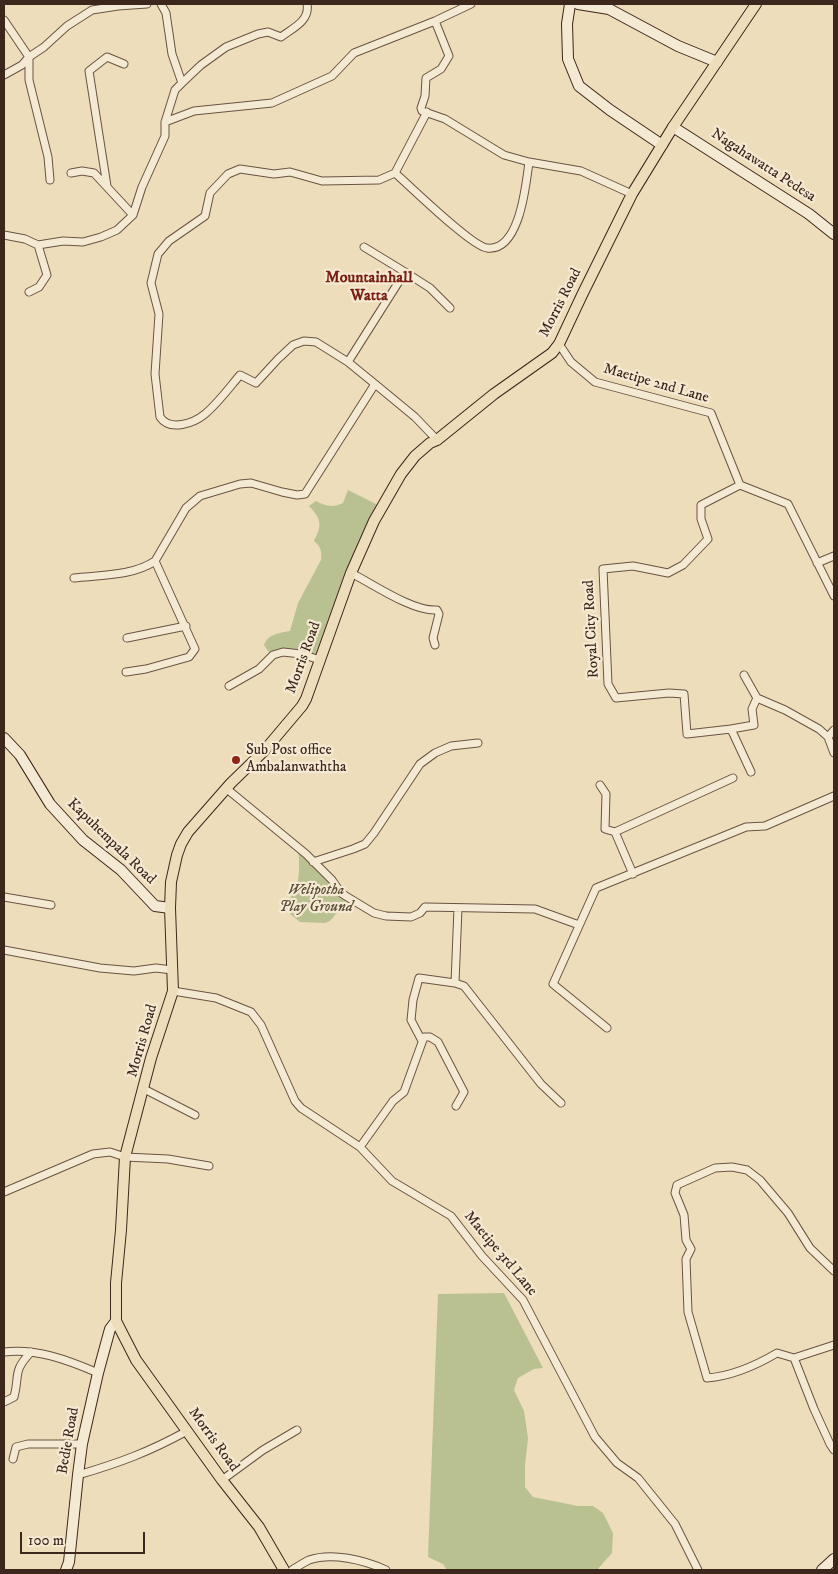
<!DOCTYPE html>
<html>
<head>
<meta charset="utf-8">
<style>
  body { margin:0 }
  #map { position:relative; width:838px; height:1574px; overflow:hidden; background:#eeddba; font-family:"IM FELL DW Pica",serif }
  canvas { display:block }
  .frame { position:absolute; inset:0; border:5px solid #3d261b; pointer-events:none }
  .scale { position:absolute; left:20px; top:1532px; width:125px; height:22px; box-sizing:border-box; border:2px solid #3d261b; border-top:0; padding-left:6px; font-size:15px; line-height:18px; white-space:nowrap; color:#3d261b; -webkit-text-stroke:4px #f4e9d2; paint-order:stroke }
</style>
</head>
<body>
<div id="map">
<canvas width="838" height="1574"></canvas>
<div class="frame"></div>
<div class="scale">100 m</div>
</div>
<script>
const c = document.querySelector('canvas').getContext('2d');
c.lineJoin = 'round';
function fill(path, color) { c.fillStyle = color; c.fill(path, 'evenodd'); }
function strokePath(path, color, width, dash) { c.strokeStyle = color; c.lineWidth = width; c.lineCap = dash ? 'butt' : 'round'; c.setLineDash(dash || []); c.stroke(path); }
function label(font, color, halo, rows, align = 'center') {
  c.font = font + ' "IM FELL DW Pica",serif'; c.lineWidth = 4.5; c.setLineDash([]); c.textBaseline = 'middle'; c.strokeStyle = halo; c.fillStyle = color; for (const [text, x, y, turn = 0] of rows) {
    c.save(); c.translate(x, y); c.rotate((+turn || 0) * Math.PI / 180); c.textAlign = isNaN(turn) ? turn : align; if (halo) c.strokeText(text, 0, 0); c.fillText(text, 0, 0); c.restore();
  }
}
const green = new Path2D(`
  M 348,490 L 382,507 L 321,656 L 274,654 L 268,651 L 264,645 C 268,634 279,633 290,631 L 298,603 L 321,560 C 322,551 321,547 314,541 C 322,525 322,520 309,506 L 316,501 C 325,506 333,508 343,503 Z
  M 298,848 L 349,898 L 330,921 L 325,923 L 300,922 L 289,913 L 285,903 C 301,891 300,867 298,848 Z
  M 504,1293 L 543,1368 L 534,1369 L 518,1378 L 514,1390 L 524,1411 L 528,1438 L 525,1466 L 525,1487 L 533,1497 L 578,1506 L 593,1506 L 603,1513 L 613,1533 L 612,1553 L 597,1570 L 447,1570 L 443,1564 L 428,1557 L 438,1294 Z`);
const street = new Path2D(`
  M 4,20 L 29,57 L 29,80 L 48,157 L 50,180
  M 435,21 L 449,56 L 441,69 L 426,78 L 425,96 L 421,108 L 422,111 L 445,119 L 504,155 L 529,162 L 581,171 L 632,194
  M 4,75 L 22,65 L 29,57 L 44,47 L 67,26 L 92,10 L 118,6 L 147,4
  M 182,83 L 201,65 L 226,47 L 258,34 L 268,32 L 281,37 C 293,28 310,21 307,4
  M 427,112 L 395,173 L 379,180 L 322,181 L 290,172 L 274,174 L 240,169 L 228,174 L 210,193 L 205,216 L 169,241 L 158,254 L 151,283 L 159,314 L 155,374 L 160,417 C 170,432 194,423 205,414 C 218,403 229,388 240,375 L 256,383 L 278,359 L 293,345 L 304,341 L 316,342 L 348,362 L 375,384 L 415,417 L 437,440
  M 165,122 L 194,111 L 272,103 L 332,76 L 354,53 L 435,21 L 471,4
  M 71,173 L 82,171 L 94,173 L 133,215
  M 395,173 C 410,186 472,247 487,248 C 520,252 526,184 529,162
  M 107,186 L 89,71 L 107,57 L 124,64
  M 4,235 L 25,239 L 38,245 L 63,241 L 83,242 L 101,237 L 117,230 L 133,215 L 142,187 L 165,136 L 165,122 L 175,90 L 182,83 L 172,54 L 166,13 L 161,4
  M 405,272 L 430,288 L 450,308
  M 29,292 L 39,287 L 47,275 L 38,245
  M 559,344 L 571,362 L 595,382 L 711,413 L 740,485 L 788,504 L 834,596
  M 348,362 L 405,272 L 364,247
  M 740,485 L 701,505 L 701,519 L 708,539 L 683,565 L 668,573 L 633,566 L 603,569 L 608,684 L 616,698 L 669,693 L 684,694 L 687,734 L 731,729 L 751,772
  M 817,563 L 834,556
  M 351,573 C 373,584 413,612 437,610 L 439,614 L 433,638 L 435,645
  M 74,578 C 100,575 133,576 155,561 L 186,508 L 200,496 L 240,484 L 251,483 L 282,492 L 297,495 L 305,494 L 375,384
  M 127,638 L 186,626
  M 126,672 L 146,669 L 189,657 L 195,649 L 155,561
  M 744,675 L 757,698 L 785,710 L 819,729 L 828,737
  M 229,686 L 259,669 L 273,655 L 283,652 L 301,654 L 320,660
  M 731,729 L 754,725 L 752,709 L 757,698
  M 834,730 L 828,737 L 834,753
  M 600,785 L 606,794 L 605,829 L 615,832
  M 227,789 L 306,854 L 332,880 L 341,893 L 349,898 L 374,913 L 386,916 L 411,917 L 420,913 L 425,907 L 535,909 L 579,925
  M 313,862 L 353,849 L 365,844 L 374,833 L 420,764 L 435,753 L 451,746 L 478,743
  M 633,874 L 615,832 L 733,778
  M 4,897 L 51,905
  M 458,908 L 455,983 L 464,986 L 541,1084 L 561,1103
  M 4,950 L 100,968 L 134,971 L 156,968 L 172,970
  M 173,991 L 216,998 L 251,1012 L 261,1025 L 295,1101 L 301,1108 L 360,1147 L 392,1181 L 451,1216 L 482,1256 L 523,1300 L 595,1437 L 617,1463 L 638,1478 L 675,1524 L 698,1570
  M 607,1028 L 553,984 L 596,888 L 746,827 L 765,826 L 834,796
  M 422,1041 L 411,1020 L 413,1000 L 419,978 L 455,983
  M 144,1089 L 195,1115
  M 360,1147 L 393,1101 L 404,1092 L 424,1037 L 430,1037 L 438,1042 L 464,1092 L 456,1106
  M 4,1192 L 93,1154 L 110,1152 L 125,1157 L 168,1159 L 209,1166
  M 834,1345 L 794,1358 L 814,1409 L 830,1444 L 834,1450
  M 4,1352 C 36,1348 68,1360 98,1373
  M 794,1358 L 777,1353 C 755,1366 733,1376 707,1378 L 688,1312 L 686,1259 L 691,1249 L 686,1240 L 684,1215 L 675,1193 L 677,1185 L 715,1168 L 732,1167 L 747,1170 L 760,1180 L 788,1213 L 810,1248 L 834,1271
  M 4,1402 L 14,1397 C 20,1375 12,1372 31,1352
  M 13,1459 L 16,1447 L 28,1444 L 82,1444
  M 78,1475 C 119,1463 149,1452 187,1431
  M 222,1480 L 263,1450 L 297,1430
  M 292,1570 C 297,1567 303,1563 309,1560 C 332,1552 364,1560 386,1570`);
const secondary = new Path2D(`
  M 570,4 L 567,24 L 568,59 L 579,86 L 610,110 L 662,145
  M 578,4 L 609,9 L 678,46 L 717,62
  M 673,127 L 809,214 L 834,234
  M 4,738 L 20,755 L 50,804 L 83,840 L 121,870 L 155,906 L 170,908
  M 66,1570 L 69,1562 L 78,1475 L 82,1444 L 98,1373 L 110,1329 L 116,1321
  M 822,1570 L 834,1559`);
const primary = new Path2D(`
  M 284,1570 L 259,1527 L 222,1480 L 136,1360 L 116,1321 L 116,1283 L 121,1230 L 125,1157 L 151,1058 L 173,991 L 170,908 L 171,882 L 177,855 L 181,844 L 188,832 L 231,783 L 264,751 L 302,706 L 306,699 L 351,573 L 374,521 L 401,474 L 415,456 L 430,443 L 437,440 L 494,394 L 552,353 L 559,344 L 582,295 L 632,194 L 673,127 L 756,4`);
const markers = [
  [236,760,5,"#8f2418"]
];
const streetNames = [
  ["Nagahawatta Pedesa",763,166,33],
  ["Morris Road",561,303,-63],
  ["Maetipe 2nd Lane",656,384,16],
  ["Royal City Road",592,629,-93],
  ["Morris Road",304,658,-70],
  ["Kapuhempala Road",111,842,44],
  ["Morris Road",143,1041,-74],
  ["Maetipe 3rd Lane",500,1254,50],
  ["Morris Road",213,1440,54],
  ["Bedie Road",69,1441,-80]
];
const poiNames = [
  ["Sub Post office",246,751],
  ["Ambalanwaththa",246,768]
];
const parkNames = [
  ["Welipotha",316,891],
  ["Play Ground",316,908]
];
const neighbourhoodNames = [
  ["Mountainhall",369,279],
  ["Watta",369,297]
];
fill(green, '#b9c190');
strokePath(street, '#695443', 9);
strokePath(secondary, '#3d261b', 12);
strokePath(primary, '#3d261b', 12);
strokePath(street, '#f4e9d2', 7);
strokePath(secondary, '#f4e9d2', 10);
strokePath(primary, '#eeddba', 10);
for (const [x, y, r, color] of markers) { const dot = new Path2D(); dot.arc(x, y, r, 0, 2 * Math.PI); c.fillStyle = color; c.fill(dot); strokePath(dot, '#f4e9d2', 2); }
label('15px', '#3d261b', '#f4e9d2', streetNames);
label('15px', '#3d261b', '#f4e9d2', poiNames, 'left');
label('italic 15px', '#5c4d38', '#f4e9d2', parkNames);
label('bold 16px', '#7a1f14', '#f4e9d2', neighbourhoodNames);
</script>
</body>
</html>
